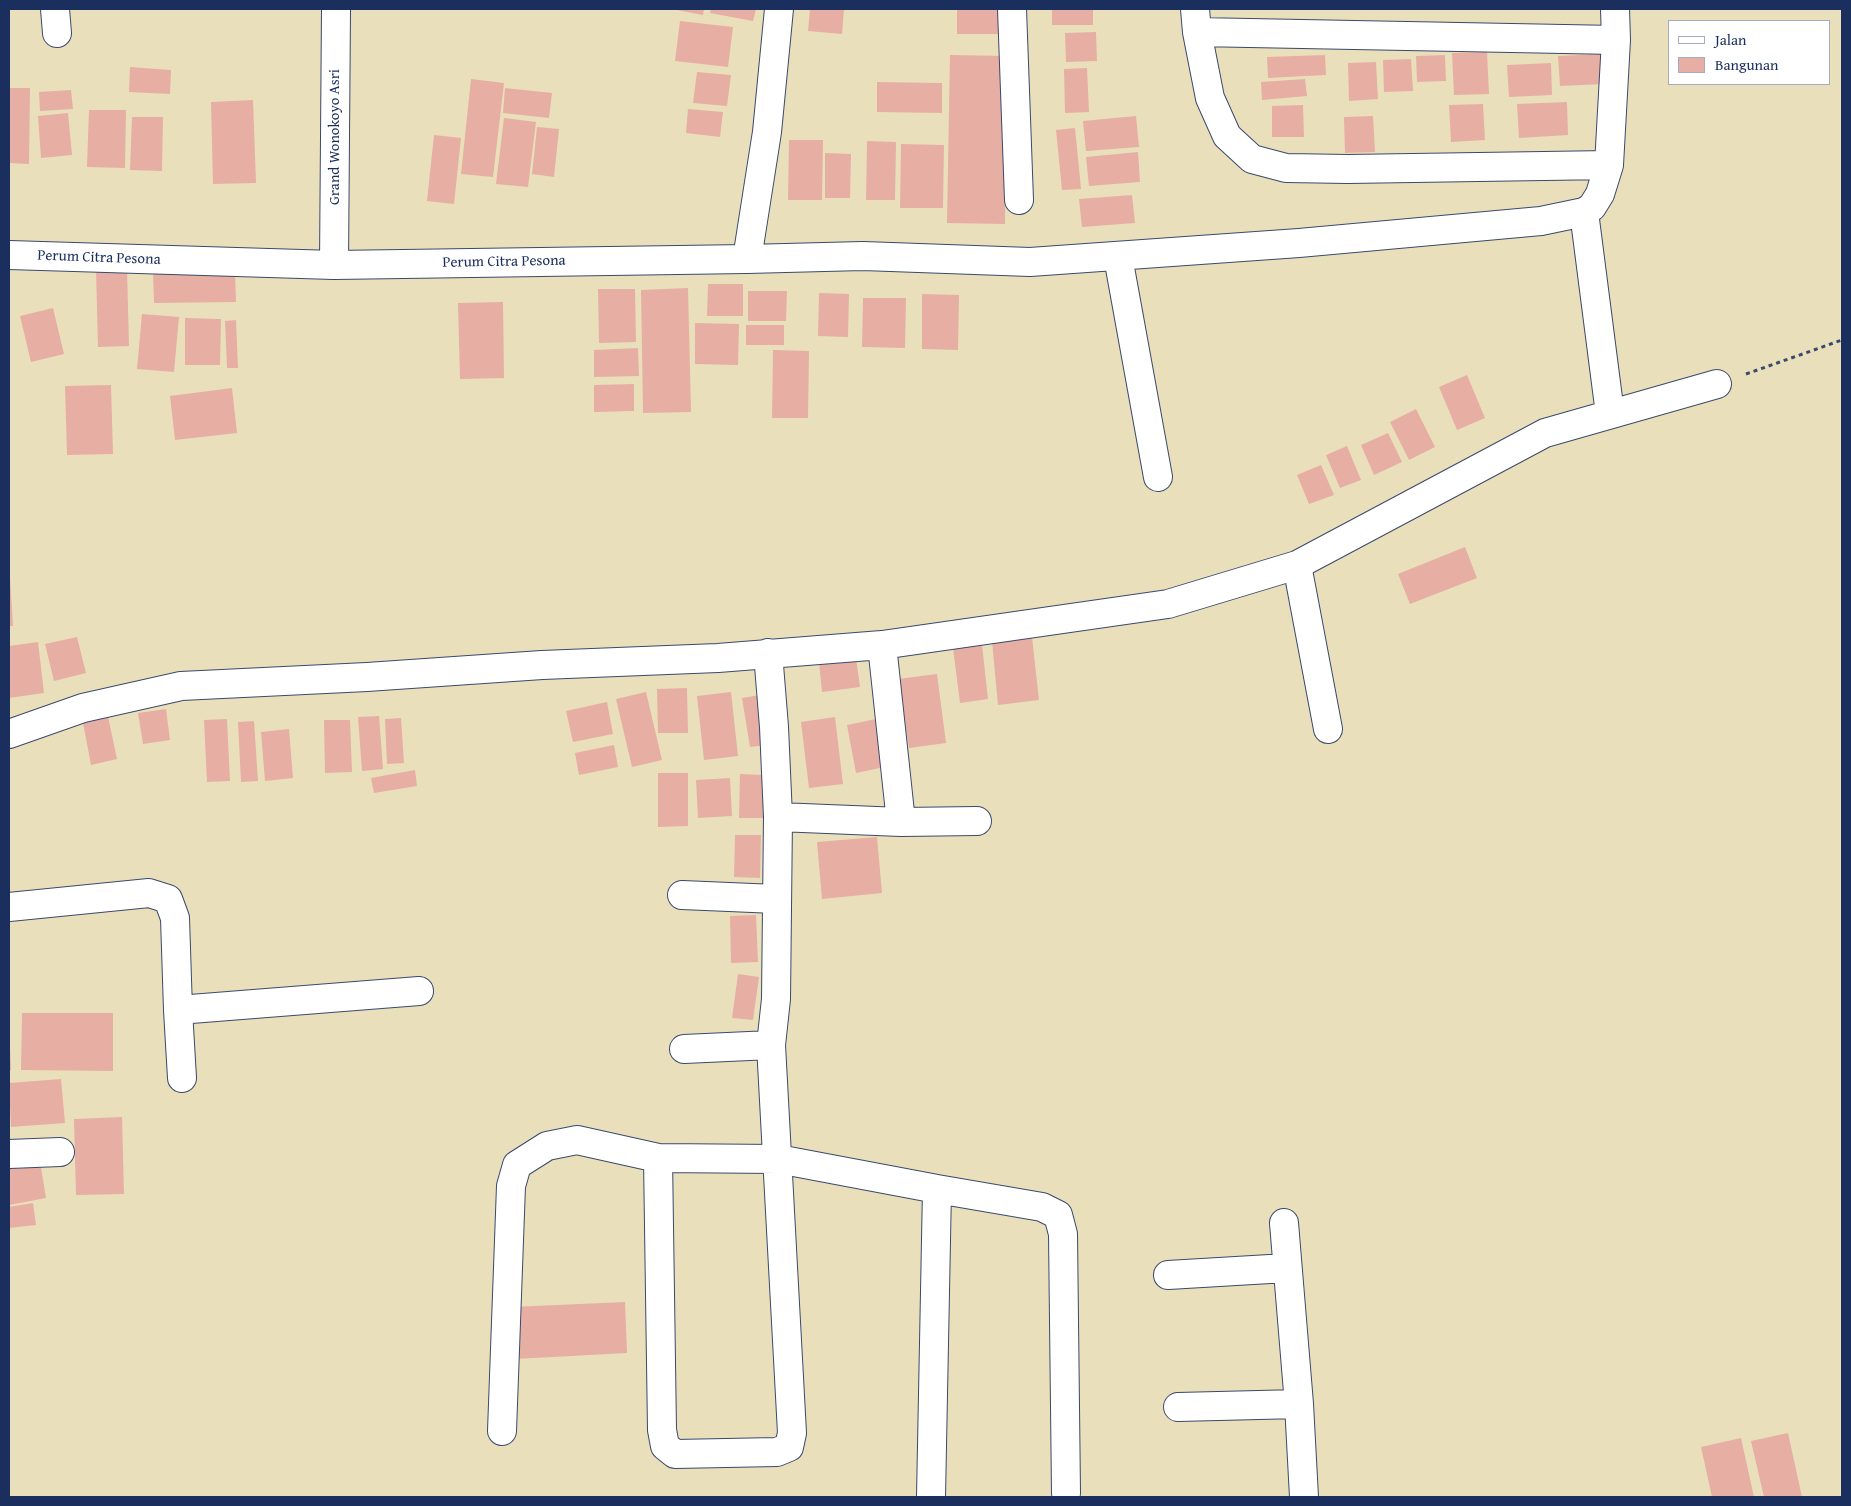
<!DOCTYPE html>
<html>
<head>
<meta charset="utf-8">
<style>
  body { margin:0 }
  #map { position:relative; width:1851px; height:1506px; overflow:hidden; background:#eadfbb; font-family:"Gentium Book Plus",serif }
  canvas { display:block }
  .frame { position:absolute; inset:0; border:10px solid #1b2f5e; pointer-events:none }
  .legend { position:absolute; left:1668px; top:20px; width:162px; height:65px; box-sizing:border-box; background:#fff; border:1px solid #a4acbf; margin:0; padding:6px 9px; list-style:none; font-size:15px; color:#1b2f5e }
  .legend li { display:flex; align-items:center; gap:10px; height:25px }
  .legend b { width:25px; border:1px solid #a4acbf }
</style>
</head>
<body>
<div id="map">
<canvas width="1851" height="1506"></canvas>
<div class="frame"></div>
<ul class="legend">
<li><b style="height:6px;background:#fff"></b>Jalan</li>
<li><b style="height:14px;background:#e7aea4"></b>Bangunan</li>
</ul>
</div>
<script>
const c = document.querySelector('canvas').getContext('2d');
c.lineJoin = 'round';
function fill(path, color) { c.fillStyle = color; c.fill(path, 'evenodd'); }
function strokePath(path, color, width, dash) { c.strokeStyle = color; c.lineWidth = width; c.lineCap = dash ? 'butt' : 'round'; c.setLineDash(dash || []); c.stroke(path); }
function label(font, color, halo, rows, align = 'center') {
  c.font = font + ' "Gentium Book Plus",serif'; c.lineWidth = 4.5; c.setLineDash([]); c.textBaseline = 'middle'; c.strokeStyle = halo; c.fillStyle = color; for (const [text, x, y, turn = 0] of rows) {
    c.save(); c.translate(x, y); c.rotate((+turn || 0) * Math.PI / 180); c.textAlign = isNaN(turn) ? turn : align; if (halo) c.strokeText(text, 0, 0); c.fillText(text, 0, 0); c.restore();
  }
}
const building = new Path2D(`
  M 677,9 L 704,9 L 703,15 L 677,10 Z
  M 711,9 L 756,9 L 753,21 L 710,13 Z
  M 810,9 L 844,9 L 842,34 L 808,31 Z
  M 957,9 L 1007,9 L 1007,34 L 957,34 Z
  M 1052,9 L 1093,9 L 1093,25 L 1052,25 Z
  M 680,21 L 733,27 L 728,67 L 675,61 Z
  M 1096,32 L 1097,61 L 1066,62 L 1065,33 Z
  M 1487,52 L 1489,94 L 1454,95 L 1452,53 Z
  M 1602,54 L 1603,84 L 1560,86 L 1558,56 Z
  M 950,55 L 1007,56 L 1005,224 L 947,223 Z
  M 1325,55 L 1326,75 L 1268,78 L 1267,57 Z
  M 1445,55 L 1446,81 L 1417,82 L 1416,56 Z
  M 1411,59 L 1413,91 L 1384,92 L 1383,60 Z
  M 1376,62 L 1378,99 L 1349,101 L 1348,63 Z
  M 1551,63 L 1552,95 L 1509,97 L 1507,65 Z
  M 130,67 L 171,70 L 170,94 L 129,92 Z
  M 1087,68 L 1089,112 L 1065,113 L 1064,69 Z
  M 697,72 L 731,75 L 727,106 L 693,103 Z
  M 471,79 L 504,83 L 493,177 L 461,174 Z
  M 1305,79 L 1307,96 L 1262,100 L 1261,82 Z
  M 877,82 L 942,83 L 942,113 L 877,112 Z
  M 9,88 L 30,88 L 29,164 L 9,163 Z
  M 505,88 L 552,93 L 549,118 L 503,113 Z
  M 71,90 L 73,109 L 40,111 L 39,92 Z
  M 253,100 L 256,183 L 213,184 L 211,102 Z
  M 1567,102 L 1568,135 L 1519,138 L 1517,104 Z
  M 1483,104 L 1485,140 L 1451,142 L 1449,105 Z
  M 1303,105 L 1304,137 L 1272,137 L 1272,106 Z
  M 688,109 L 723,112 L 720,137 L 686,133 Z
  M 89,110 L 126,110 L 125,168 L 87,167 Z
  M 68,113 L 72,155 L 41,158 L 38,116 Z
  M 1136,116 L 1139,147 L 1086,151 L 1083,121 Z
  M 1373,116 L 1375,152 L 1345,153 L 1344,117 Z
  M 132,117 L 163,117 L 162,171 L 130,170 Z
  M 504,118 L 536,122 L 528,187 L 496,184 Z
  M 537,127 L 559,129 L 554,177 L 532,174 Z
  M 1075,128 L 1081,189 L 1062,190 L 1056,130 Z
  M 434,135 L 461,138 L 454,204 L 427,201 Z
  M 789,140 L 823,140 L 822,200 L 788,200 Z
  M 867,141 L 896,142 L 895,200 L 866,200 Z
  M 901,144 L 944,145 L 943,208 L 900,208 Z
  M 1138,152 L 1140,182 L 1089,186 L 1086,157 Z
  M 825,153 L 851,154 L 850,198 L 825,198 Z
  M 1132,195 L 1135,223 L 1082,227 L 1079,199 Z
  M 127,268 L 129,346 L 98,347 L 96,269 Z
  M 235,271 L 236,302 L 154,303 L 153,272 Z
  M 708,284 L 743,284 L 743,316 L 707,316 Z
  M 688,288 L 691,412 L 643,413 L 641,290 Z
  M 598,289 L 635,289 L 636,342 L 599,343 Z
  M 748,291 L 787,291 L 786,321 L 748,321 Z
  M 819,293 L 849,294 L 848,337 L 818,336 Z
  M 922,294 L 959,295 L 958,350 L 922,349 Z
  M 863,298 L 906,298 L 905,348 L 862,347 Z
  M 503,302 L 504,378 L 460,379 L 458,303 Z
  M 53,308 L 64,354 L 31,362 L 20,316 Z
  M 142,314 L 179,317 L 174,372 L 137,369 Z
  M 185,318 L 221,319 L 220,365 L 185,365 Z
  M 236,320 L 238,368 L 227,368 L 225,321 Z
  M 695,323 L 739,324 L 738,365 L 695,364 Z
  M 746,325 L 784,325 L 784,345 L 746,345 Z
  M 638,348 L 639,376 L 594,377 L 594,350 Z
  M 773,350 L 809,351 L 808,418 L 772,418 Z
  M 1467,375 L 1485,418 L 1457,430 L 1439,387 Z
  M 634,384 L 634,411 L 594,412 L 594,385 Z
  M 111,385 L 113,454 L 67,455 L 65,386 Z
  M 232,388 L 237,433 L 175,440 L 170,396 Z
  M 1416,409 L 1435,447 L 1409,460 L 1390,422 Z
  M 1388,433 L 1402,462 L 1374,475 L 1361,445 Z
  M 1347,446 L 1361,480 L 1340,488 L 1326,455 Z
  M 1321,465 L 1334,495 L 1309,504 L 1297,475 Z
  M 1465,547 L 1477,578 L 1410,604 L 1398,574 Z
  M 9,577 L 10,577 L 13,626 L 9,626 Z
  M 77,637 L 86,673 L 54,681 L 45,644 Z
  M 1032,637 L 1039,700 L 998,705 L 992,641 Z
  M 38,642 L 44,693 L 9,698 L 9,646 Z
  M 982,645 L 988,699 L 960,703 L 953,648 Z
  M 856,658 L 860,687 L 822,692 L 819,662 Z
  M 937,674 L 946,743 L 909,748 L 898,679 Z
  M 687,688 L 688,733 L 658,733 L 657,689 Z
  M 646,692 L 662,760 L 632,767 L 616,699 Z
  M 731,692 L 738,756 L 704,760 L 697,696 Z
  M 760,695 L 768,745 L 750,747 L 742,698 Z
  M 607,702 L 613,734 L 573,742 L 566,711 Z
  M 106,707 L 117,759 L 91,765 L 81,712 Z
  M 166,709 L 170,740 L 143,744 L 138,713 Z
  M 379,716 L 383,769 L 362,771 L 358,717 Z
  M 835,717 L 843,784 L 809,788 L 801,722 Z
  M 401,718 L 404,763 L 387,764 L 385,719 Z
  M 227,719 L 230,781 L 207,782 L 204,720 Z
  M 876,719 L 885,767 L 856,773 L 847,725 Z
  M 324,720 L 350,720 L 352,772 L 325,773 Z
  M 254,721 L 258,781 L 241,782 L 238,722 Z
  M 289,729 L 293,778 L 265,781 L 261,732 Z
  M 614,745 L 618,767 L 579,775 L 575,753 Z
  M 415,770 L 417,786 L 374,793 L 371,778 Z
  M 658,773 L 688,773 L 688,826 L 658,827 Z
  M 740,774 L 763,775 L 763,818 L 739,818 Z
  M 730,778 L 732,816 L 698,818 L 696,780 Z
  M 735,835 L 761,835 L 760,878 L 734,877 Z
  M 877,837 L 882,893 L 822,899 L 817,842 Z
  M 756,915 L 758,962 L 731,963 L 730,916 Z
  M 738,974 L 759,977 L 753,1020 L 732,1018 Z
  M 22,1013 L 113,1013 L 113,1071 L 21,1070 Z
  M 9,1048 L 10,1048 L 11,1070 L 9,1071 Z
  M 61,1079 L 65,1123 L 11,1127 L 9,1083 Z
  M 122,1117 L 124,1194 L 76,1195 L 74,1119 Z
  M 39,1155 L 46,1198 L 9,1205 L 9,1160 Z
  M 33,1203 L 36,1225 L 9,1228 L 9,1207 Z
  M 625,1302 L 627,1353 L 515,1359 L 512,1307 Z
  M 1788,1433 L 1802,1497 L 1764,1497 L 1751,1441 Z
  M 1741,1438 L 1754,1497 L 1712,1497 L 1701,1447 Z`);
const path = new Path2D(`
  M 1746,374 L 1842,340`);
const minor = new Path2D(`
  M 55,9 L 57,33
  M 1012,9 L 1019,200
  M 1195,9 L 1197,32 L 1210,98 L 1227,136 L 1252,159 L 1286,168 L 1348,169 L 1609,165
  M 1197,32 L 1616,40
  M 1584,212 L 1610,414
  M 9,255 L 334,265 L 747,259 L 767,132 L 779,9
  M 1118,257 L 1158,477
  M 747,259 L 863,256 L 1030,262 L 1299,243 L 1541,221 L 1584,212 L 1592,207 L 1600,194 L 1609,165 L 1616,40 L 1615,9
  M 334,265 L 336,9
  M 1297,565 L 1328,729
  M 882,645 L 901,822
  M 768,653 L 774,727 L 778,817 L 776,999 L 771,1045 L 792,1433 L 789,1447 L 777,1452 L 675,1454 L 665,1446 L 662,1430 L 658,1158 L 778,1159 L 937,1189 L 931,1497
  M 9,734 L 83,708 L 181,686 L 367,677 L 542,665 L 718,658 L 882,645 L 1168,604 L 1297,565 L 1545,433 L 1717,384
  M 778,817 L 901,822 L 977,821
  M 682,895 L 776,899
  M 9,907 L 149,893 L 168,899 L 175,918 L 178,1010 L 419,991
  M 178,1010 L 182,1078
  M 684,1049 L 771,1045
  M 9,1154 L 60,1152
  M 937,1189 L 1042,1207 L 1058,1215 L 1063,1234 L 1066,1493
  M 1284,1223 L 1299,1404 L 1304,1497
  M 1168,1275 L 1287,1268
  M 1178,1407 L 1299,1404
  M 502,1431 L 511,1186 L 517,1165 L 547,1146 L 577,1140 L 658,1158`);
const streetNames = [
  ["Grand Wonokoyo Asri",335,137,-90],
  ["Perum Citra Pesona",99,258,2],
  ["Perum Citra Pesona",504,262,-1]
];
fill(building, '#e7aea4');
strokePath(minor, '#3a496c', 30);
strokePath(path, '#3a496c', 3, [4, 4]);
strokePath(minor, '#fff', 28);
label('15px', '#1b2f5e', '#fff', streetNames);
</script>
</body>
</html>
